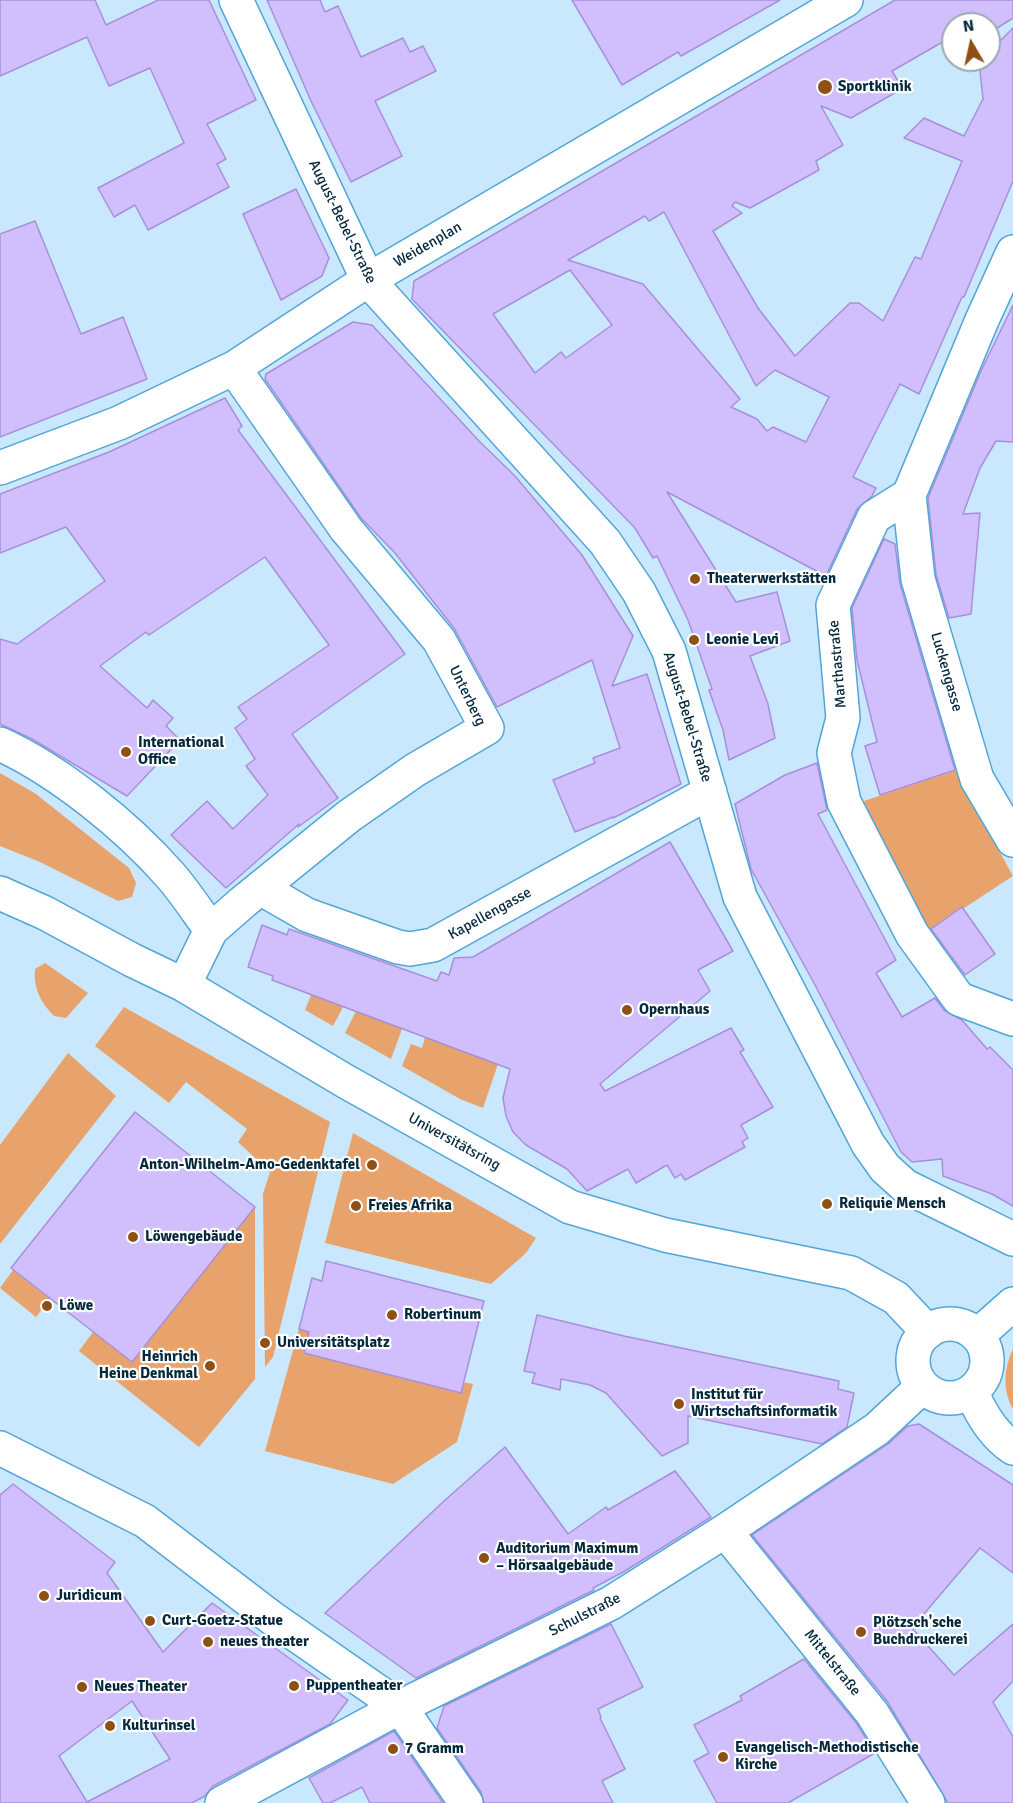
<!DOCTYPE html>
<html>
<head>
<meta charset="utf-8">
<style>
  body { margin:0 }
  #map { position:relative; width:1013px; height:1803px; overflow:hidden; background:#c9e8fd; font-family:Signika,sans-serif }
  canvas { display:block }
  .north { position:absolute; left:941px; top:12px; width:60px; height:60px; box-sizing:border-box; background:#fff; border:2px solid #9ba9b1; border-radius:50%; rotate:351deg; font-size:16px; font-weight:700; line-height:24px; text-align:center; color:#04293d }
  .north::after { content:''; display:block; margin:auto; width:21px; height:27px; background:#8f5016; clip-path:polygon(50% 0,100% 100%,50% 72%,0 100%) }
</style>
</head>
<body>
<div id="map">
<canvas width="1013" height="1803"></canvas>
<div class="north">N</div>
</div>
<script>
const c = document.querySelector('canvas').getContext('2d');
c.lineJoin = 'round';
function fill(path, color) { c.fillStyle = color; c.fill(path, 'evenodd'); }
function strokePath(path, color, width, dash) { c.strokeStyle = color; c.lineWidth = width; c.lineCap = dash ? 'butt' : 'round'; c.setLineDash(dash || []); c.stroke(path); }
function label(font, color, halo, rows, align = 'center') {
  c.font = font + ' Signika,sans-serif'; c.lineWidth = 4.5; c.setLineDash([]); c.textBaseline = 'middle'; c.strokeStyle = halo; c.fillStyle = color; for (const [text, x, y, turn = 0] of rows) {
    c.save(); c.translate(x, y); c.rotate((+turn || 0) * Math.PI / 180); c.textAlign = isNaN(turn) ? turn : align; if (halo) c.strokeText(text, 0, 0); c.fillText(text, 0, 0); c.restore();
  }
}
const green = new Path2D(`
  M 960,769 L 963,786 L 1013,876 L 926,933 L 864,801 Z
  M 0,773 L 36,794 L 129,868 L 136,883 L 132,897 L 118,901 L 40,862 L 0,846 Z
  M 45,963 L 88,993 L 66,1018 L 54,1016 C 41,1003 33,988 35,969 Z
  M 311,995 L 343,1007 L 333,1026 L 305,1010 Z
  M 124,1007 L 330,1122 L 273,1357 L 265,1367 L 263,1194 L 270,1172 L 238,1142 L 247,1129 L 186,1082 L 169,1103 L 95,1046 Z
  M 356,1011 L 402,1029 L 391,1059 L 345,1033 Z
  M 425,1037 L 498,1064 L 483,1108 L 460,1099 L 402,1066 L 411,1044 L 422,1048 Z
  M 68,1053 L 116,1096 L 0,1244 L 0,1145 Z
  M 353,1133 L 536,1238 L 526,1253 L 491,1284 L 325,1243 Z
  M 255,1207 L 255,1379 L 199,1447 L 79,1351 L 93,1332 L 132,1362 Z
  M 13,1270 L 50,1299 L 36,1317 L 0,1288 Z
  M 299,1329 L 309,1332 L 304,1353 L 473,1384 L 457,1442 L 393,1484 L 265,1451 Z
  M 1013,1349 L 1013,1409 C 1002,1390 1004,1368 1013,1349 Z`);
const building = new Path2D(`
  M 0,0 L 95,0 L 106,25 L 158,0 L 209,0 L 256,100 L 207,124 L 226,159 L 217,164 L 229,187 L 148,230 L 135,205 L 114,217 L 98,188 L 184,143 L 150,68 L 109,86 L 87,37 L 0,76 Z
  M 267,0 L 320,0 L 325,12 L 338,6 L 361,57 L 403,38 L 410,52 L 423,46 L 436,71 L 375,101 L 402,156 L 351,182 L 311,101 Z
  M 572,0 L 780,0 L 681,56 L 678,52 L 622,85 Z
  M 895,0 L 1013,0 L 1013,18 L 989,33 L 989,24 L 953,24 L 953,36 L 892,71 L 898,81 L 898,91 L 851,118 L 821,106 L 843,145 L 816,161 L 819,170 L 750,208 L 735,202 L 732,206 L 742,213 L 713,231 L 758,308 L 795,356 L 850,303 L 859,303 L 883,321 L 915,257 L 921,259 L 962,161 L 904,138 L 924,118 L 964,136 L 983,99 L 979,62 L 989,60 L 989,52 L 1013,28 L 1013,181 L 964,297 L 962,297 L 919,394 L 900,384 L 853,477 L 876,488 L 872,496 L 857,509 L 826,576 L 667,492 L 736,602 L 777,592 L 790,641 L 750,656 L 768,704 L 775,738 L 729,760 L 723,730 L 709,690 L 712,689 L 688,620 L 657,556 L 653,558 L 635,528 L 412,299 L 414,281 ZM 664,212 L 756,386 L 775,370 L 829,397 L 806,442 L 773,427 L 767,431 L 757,419 L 731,407 L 740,399 L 643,284 L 568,260 L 645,216 L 649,221 ZM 570,270 L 612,325 L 566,358 L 561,352 L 535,373 L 493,314 Z
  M 296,189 L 329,258 L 322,276 L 281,300 L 243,214 Z
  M 35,221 L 81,334 L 123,317 L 147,379 L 0,437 L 0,234 Z
  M 1013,305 L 1013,442 L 996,441 L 980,468 L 963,514 L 980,513 L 971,614 L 949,618 L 936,575 L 928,498 L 981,371 Z
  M 353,322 L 372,325 L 479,441 L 514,475 L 582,555 L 633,636 L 612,686 L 647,674 L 681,784 L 613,818 L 613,817 L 575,832 L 553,780 L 595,763 L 593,758 L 620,748 L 592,660 L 497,707 L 454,628 L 395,553 L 361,518 L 265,379 L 266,374 Z
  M 225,398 L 242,426 L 238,430 L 405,654 L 292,734 L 338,798 L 298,827 L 299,824 L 226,888 L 171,835 L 207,801 L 233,829 L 268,795 L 246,766 L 255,759 L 235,728 L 247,719 L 238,707 L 329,645 L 265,557 L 149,635 L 146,632 L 100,666 L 147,708 L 153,700 L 173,718 L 166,726 L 180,740 L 127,796 L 32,739 L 0,724 L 0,639 L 17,644 L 105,581 L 66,527 L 0,553 L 0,494 L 109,452 Z
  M 884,539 L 895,544 L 900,584 L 955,770 L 880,795 L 865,746 L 877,742 L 857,660 L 852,608 Z
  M 817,763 L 827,810 L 818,814 L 896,960 L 876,973 L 902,1017 L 935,998 L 944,1010 L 962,1020 L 987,1049 L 990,1047 L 1013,1070 L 1013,1206 L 992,1194 L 943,1176 L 942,1159 L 912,1162 L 901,1152 L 814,983 L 751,869 L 735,804 L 785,775 Z
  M 670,842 L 733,951 L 698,970 L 710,991 L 600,1084 L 605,1091 L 731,1028 L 744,1050 L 740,1052 L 773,1107 L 741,1125 L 748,1138 L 742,1142 L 745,1147 L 685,1180 L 681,1174 L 675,1178 L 667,1165 L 636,1183 L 628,1169 L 587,1191 L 567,1169 L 526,1145 L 513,1132 L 506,1116 L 503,1098 L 510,1069 L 272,980 L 273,976 L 248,967 L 262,925 L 287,935 L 289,929 L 437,981 L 441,972 L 449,975 L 454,958 L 473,957 Z
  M 962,907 L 995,954 L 965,975 L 931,929 Z
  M 135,1112 L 255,1207 L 132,1362 L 11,1268 Z
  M 326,1261 L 484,1301 L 461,1393 L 304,1353 L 309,1332 L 299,1329 L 312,1278 L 322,1281 Z
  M 537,1315 L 624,1336 L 839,1381 L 838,1389 L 854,1393 L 847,1427 L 822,1444 L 688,1416 L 688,1443 L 662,1456 L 606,1393 L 590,1385 L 561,1379 L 560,1390 L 532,1383 L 535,1373 L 524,1371 Z
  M 919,1424 L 1013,1485 L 1013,1573 L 980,1548 L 912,1628 L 954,1675 L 1013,1624 L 1013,1681 L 993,1702 L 1013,1737 L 1013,1803 L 948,1803 L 887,1701 L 752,1535 L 888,1444 L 908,1426 Z
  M 505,1447 L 568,1534 L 606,1507 L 608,1510 L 675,1471 L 711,1517 L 625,1571 L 593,1588 L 594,1590 L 416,1678 L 325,1613 L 444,1501 Z
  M 13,1484 L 115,1562 L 107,1573 L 163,1652 L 212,1603 L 348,1700 L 330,1724 L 213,1786 L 205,1796 L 192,1803 L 0,1803 L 0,1495 ZM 132,1701 L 170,1759 L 87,1802 L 59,1756 Z
  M 611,1624 L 643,1687 L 598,1709 L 601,1717 L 600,1718 L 625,1769 L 602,1781 L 613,1803 L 484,1803 L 481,1792 L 437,1728 L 444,1706 Z
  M 804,1659 L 857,1724 L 875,1753 L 788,1803 L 717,1803 L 694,1761 L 709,1753 L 694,1725 L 742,1700 L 740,1696 Z
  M 394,1731 L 443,1803 L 370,1803 L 362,1787 L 330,1803 L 323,1803 L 309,1778 Z`);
const minor = new Path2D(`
  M 236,0 L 368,280 L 605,542 L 639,592 L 669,651 L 740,897 L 868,1144 L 885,1168 L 905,1186 L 1013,1239
  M 1013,252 L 982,320 L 909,495 L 874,517 L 833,605 L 843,718 L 834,753 L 844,802 L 912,934 L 959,999 L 1013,1019
  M 0,468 L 119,423 L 234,368 L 368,280 L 846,0
  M 909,495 L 918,579 L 977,779 L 1013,840
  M 0,744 C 59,771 127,826 170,875 C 185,892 197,911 211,930
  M 260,888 L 307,915 L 398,947 L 410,949 L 433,945 L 710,792
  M 0,893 L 45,913 L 132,960 L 184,985 L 345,1081 L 570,1207 L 665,1235 L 851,1273 L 896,1298 L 928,1332
  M 184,985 L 211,930 L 243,902 L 349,816 L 415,770 L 487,728 L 439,640 L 346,529 L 234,368
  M913 1361a37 37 0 1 1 74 0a37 37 0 1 1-74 0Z
  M 977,1336 L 1013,1304
  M 972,1393 C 981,1414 993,1435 1013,1448
  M 0,1448 L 145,1521 L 272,1618 L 400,1707 L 466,1803
  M 725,1531 L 872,1713 L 928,1803
  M 222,1803 L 400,1707 L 611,1603 L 725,1531 L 877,1429 L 922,1387`);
const markers = [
  [825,87,8,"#8f5016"],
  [695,579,6,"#8f5016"],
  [694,640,6,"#8f5016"],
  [126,752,6,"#8f5016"],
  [627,1010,6,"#8f5016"],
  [372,1165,6,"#8f5016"],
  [827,1204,6,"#8f5016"],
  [356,1206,6,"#8f5016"],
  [133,1237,6,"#8f5016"],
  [47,1306,6,"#8f5016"],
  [392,1315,6,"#8f5016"],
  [265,1343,6,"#8f5016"],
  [210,1366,6,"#8f5016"],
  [679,1404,6,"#8f5016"],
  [484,1558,6,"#8f5016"],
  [44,1596,6,"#8f5016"],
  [150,1621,6,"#8f5016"],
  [861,1632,6,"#8f5016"],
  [208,1642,6,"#8f5016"],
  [294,1686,6,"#8f5016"],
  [82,1687,6,"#8f5016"],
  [110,1726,6,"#8f5016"],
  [393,1749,6,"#8f5016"],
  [723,1757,6,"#8f5016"]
];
const poiNames = [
  ["Sportklinik",838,87],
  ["Theaterwerkstätten",707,579],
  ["Leonie Levi",706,640],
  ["International",138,743],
  ["Office",138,760],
  ["Opernhaus",639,1010],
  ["Anton-Wilhelm-Amo-Gedenktafel",360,1165,"right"],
  ["Reliquie Mensch",839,1204],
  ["Freies Afrika",368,1206],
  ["Löwengebäude",145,1237],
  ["Löwe",59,1306],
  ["Robertinum",404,1315],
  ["Universitätsplatz",277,1343],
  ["Heinrich",198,1357,"right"],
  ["Heine Denkmal",198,1374,"right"],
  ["Institut für",691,1395],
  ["Wirtschaftsinformatik",691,1412],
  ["Auditorium Maximum",496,1549],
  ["– Hörsaalgebäude",496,1566],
  ["Juridicum",56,1596],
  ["Curt-Goetz-Statue",162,1621],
  ["Plötzsch'sche",873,1623],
  ["Buchdruckerei",873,1640],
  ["neues theater",220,1642],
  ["Puppentheater",306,1686],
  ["Neues Theater",94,1687],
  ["Kulturinsel",122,1726],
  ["Evangelisch-Methodistische",735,1748],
  ["Kirche",735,1765],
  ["7 Gramm",405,1749]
];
const streetNames = [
  ["August-Bebel-Straße",342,222,64],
  ["Weidenplan",428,245,-30],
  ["Marthastraße",838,664,-95],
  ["Luckengasse",946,672,74],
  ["Unterberg",467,696,64],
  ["August-Bebel-Straße",687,717,73],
  ["Kapellengasse",490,914,-29],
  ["Universitätsring",454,1142,29],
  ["Schulstraße",585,1615,-27],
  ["Mittelstraße",832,1663,51]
];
fill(green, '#e8a26c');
fill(building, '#d1befc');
strokePath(building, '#a790da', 1.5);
strokePath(minor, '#52a5d7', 36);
strokePath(minor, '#fff', 33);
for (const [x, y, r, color] of markers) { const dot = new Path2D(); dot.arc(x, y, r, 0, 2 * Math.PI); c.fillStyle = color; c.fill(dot); strokePath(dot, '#fff', 2); }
label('bold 15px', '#04293d', '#fff', poiNames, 'left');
label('15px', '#04293d', '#fff', streetNames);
</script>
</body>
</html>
